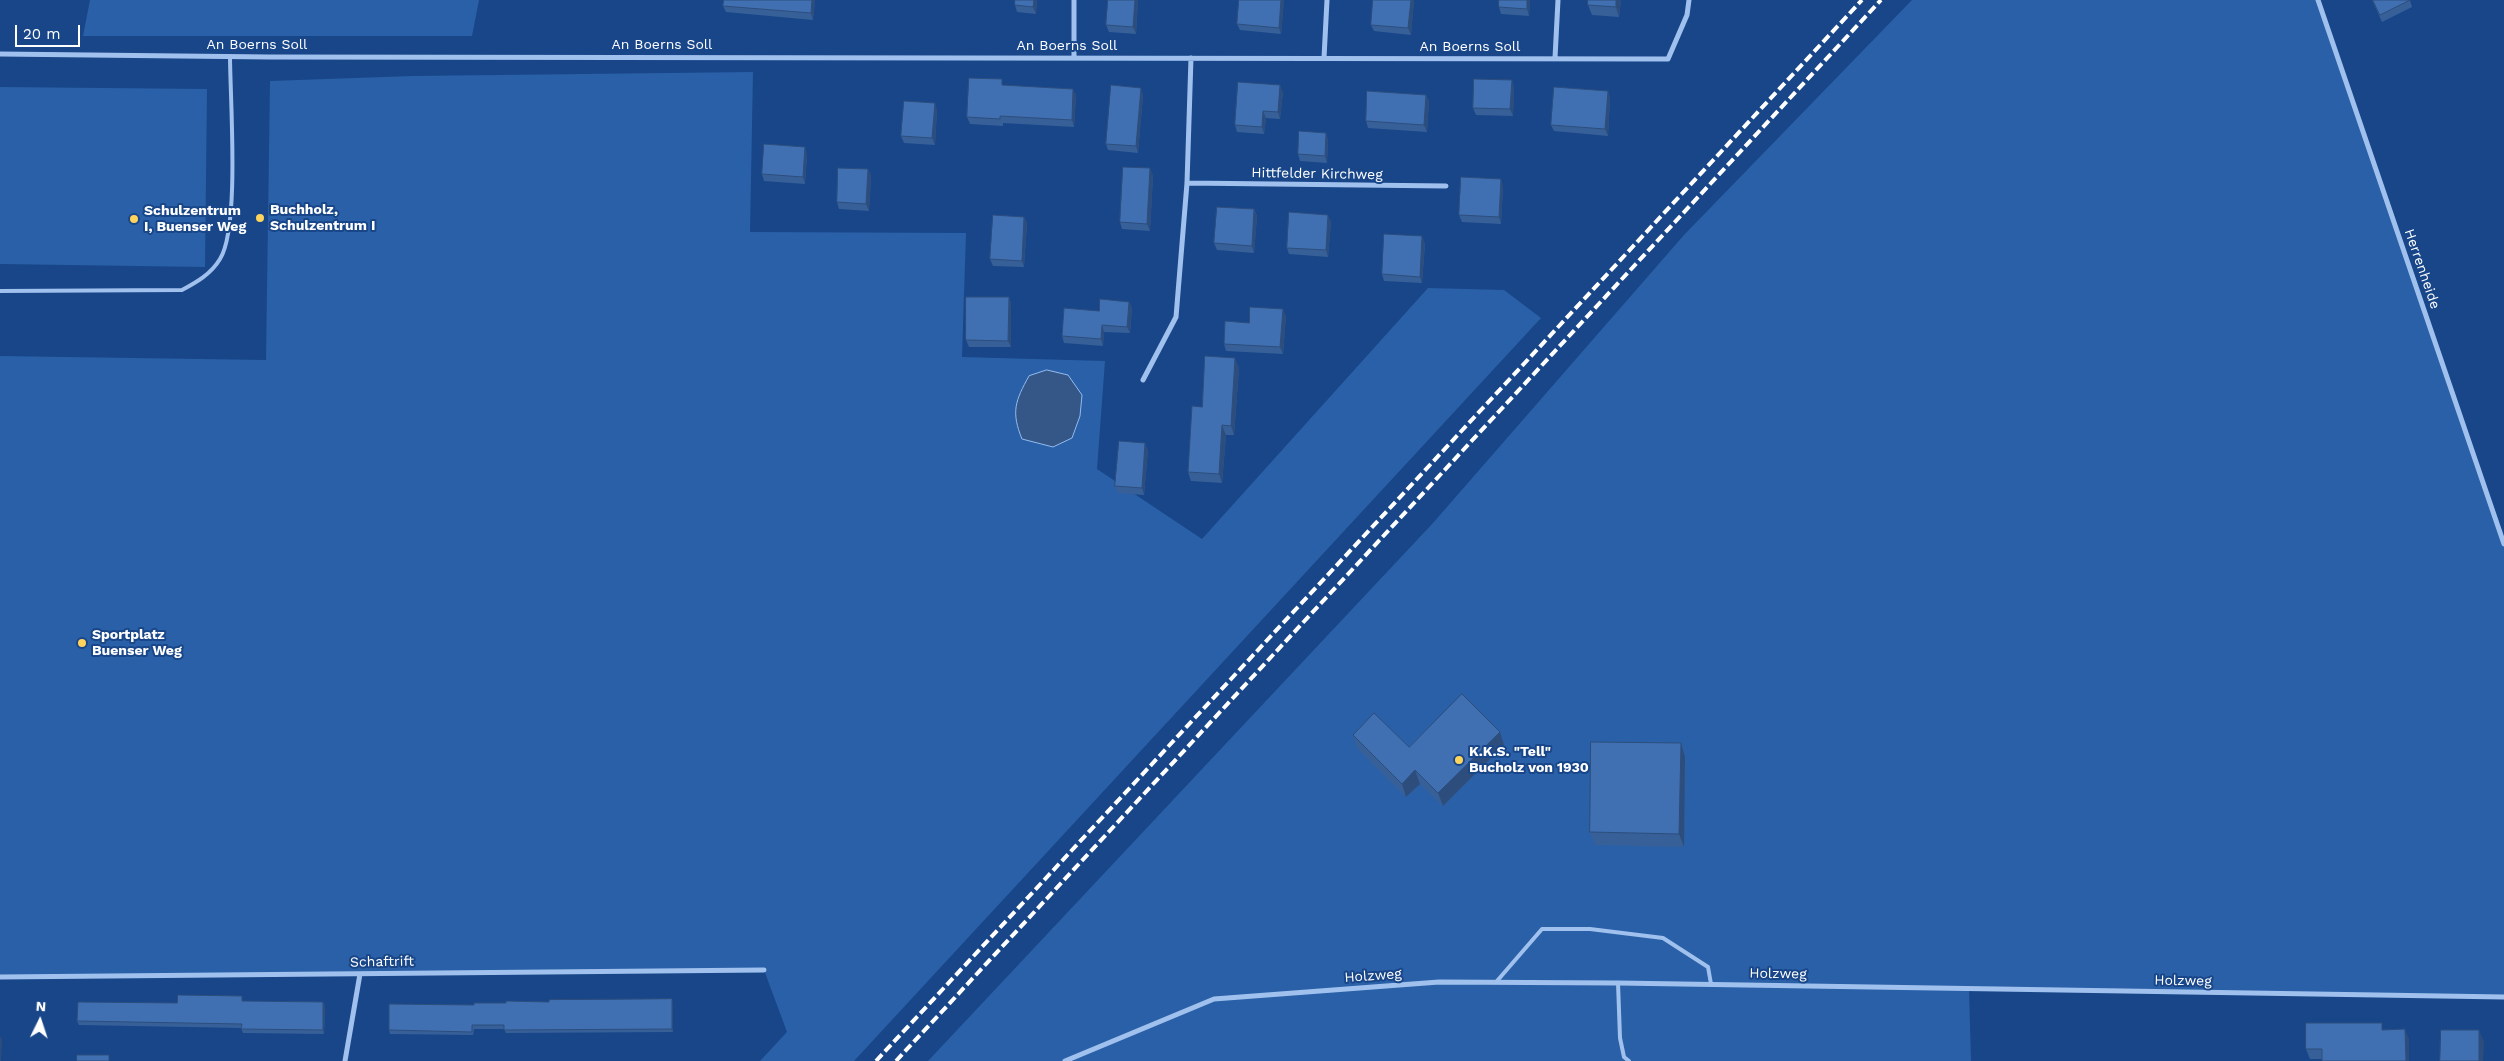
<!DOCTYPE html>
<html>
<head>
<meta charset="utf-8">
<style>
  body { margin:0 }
  #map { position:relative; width:2504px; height:1061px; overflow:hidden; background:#184689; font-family:"Work Sans",sans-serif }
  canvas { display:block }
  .north { position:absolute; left:15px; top:996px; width:50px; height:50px; -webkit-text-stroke:4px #184689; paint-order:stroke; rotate:4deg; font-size:14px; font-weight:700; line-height:20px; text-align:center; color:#fff }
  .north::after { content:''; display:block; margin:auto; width:18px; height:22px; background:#fff; clip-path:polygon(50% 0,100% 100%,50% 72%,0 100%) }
  .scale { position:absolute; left:15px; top:25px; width:65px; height:22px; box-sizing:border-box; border:2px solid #fff; border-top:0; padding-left:6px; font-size:15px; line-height:18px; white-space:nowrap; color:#fff; -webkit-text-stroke:4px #184689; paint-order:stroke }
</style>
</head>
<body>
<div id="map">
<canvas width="2504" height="1061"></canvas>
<div class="north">N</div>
<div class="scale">20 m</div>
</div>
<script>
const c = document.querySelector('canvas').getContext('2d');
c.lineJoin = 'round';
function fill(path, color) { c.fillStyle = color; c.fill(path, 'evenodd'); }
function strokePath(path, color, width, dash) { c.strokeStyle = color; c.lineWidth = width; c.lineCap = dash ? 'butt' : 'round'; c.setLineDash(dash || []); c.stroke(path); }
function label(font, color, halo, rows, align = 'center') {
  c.font = font + ' "Work Sans",sans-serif'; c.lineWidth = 4; c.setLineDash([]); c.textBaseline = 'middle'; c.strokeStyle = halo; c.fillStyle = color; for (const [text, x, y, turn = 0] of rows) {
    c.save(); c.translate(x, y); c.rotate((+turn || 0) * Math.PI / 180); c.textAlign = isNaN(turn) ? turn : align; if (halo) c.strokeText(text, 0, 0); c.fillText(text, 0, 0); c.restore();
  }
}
const green = new Path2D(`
  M 90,0 L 479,0 L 472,36 L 83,36 Z
  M 1912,0 L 2318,0 L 2504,544 L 2504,997 L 1969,989 L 1971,1061 L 928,1061 L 1433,523 L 1684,235 Z
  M 753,72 L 750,232 L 966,233 L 962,357 L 1105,361 L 1097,469 L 1202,539 L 1428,288 L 1504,290 L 1541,318 L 854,1061 L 760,1061 L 787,1032 L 764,970 L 0,977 L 0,356 L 266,360 L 270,81 L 412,76 Z
  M 0,87 L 207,89 L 205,267 L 0,264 Z`);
const water = new Path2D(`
  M 1047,370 L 1068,375 L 1082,395 L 1080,416 L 1072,438 L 1053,447 L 1022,439 C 1011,412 1015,401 1029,376 Z`);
const lane = new Path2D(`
  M 0,291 L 182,290 C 197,282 211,274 220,259 C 240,227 230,99 230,56
  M 1497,981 L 1542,929 L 1590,929 L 1663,938 L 1708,967 L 1711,984
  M 1618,983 L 1620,1038 L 1624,1057 L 1629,1061`);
const street = new Path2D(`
  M 2318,0 L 2504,544
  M 0,54 L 270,57 L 1668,59 L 1687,15 L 1689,0
  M 1074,57 L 1074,0
  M 1324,58 L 1327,0
  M 1555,58 L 1558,0
  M 1187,183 L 1446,186
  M 1143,380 L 1176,317 L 1187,183 L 1191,58
  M 0,977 L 764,970
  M 345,1061 L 360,974
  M 1065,1061 L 1214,999 L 1439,982 L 1618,983 L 2504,997`);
const rail = new Path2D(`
  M 876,1061 L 1862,0
  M 896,1061 L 1881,0`);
const wall = new Path2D(`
  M 724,0 L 815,0 L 813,20 L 726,12 L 723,6 Z
  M 1015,0 L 1037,0 L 1036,14 L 1017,12 L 1015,5 Z
  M 1138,0 L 1136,34 L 1109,32 L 1106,25 Z
  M 1284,0 L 1281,34 L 1240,30 L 1237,24 Z
  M 1373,0 L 1414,0 L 1411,35 L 1374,31 L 1371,25 Z
  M 1530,0 L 1529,16 L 1501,14 L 1499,7 Z
  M 1621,0 L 1619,17 L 1592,15 L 1588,5 Z
  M 2372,0 L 2410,0 L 2412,7 L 2382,22 Z
  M 1004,85 L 1076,95 L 1074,127 L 1003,123 L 1003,126 L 970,124 L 967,117 Z
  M 1514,87 L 1513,116 L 1476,115 L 1473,108 Z
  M 1608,91 L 1610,98 L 1608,136 L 1554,131 L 1551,125 Z
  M 1283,92 L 1280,119 L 1266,118 L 1264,134 L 1237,132 L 1235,125 Z
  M 1143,95 L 1138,153 L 1108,150 L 1106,144 Z
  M 1426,95 L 1429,101 L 1427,132 L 1368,128 L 1366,121 Z
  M 937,110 L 935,145 L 904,143 L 901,136 Z
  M 1326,133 L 1328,140 L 1327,163 L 1300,161 L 1298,154 Z
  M 807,154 L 805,184 L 764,181 L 762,174 Z
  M 868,169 L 871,176 L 869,211 L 839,209 L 837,202 Z
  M 1153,175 L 1150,231 L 1122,229 L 1120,222 Z
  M 1503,186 L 1501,224 L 1462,222 L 1459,215 Z
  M 1254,209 L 1257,216 L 1254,253 L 1217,250 L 1214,243 Z
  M 1024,217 L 1027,223 L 1024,267 L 993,266 L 990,259 Z
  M 1331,221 L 1328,257 L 1289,254 L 1287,248 Z
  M 1425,243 L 1422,283 L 1384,281 L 1382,274 Z
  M 1009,297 L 1011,304 L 1011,347 L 969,347 L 966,340 Z
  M 1129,302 L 1132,308 L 1130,333 L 1104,332 L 1103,346 L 1064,343 L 1062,336 L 1099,311 Z
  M 1286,316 L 1283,354 L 1226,351 L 1224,344 L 1249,323 Z
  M 1239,368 L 1234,435 L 1226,435 L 1222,483 L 1191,481 L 1188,472 L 1202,407 Z
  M 1148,450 L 1144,495 L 1118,493 L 1115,486 Z
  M 1500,732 L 1504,745 L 1443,806 L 1420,784 L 1406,797 L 1357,748 L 1353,735 L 1409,747 Z
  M 1681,743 L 1685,757 L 1684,847 L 1595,845 L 1590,832 Z
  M 244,1001 L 323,1002 L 325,1006 L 324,1034 L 243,1033 L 241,1028 L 79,1025 L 77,1021 L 177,1003 Z
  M 673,1003 L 673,1032 L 506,1033 L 504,1029 L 474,1029 L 473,1035 L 390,1034 L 389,1030 L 474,1005 Z
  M 2384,1030 L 2409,1039 L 2409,1061 L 2322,1061 L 2322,1059 L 2310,1059 L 2306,1049 Z`);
const shadedWall = new Path2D(`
  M 812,0 L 815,0 L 813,20 L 811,13 Z
  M 1034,0 L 1037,0 L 1036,14 L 1033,7 Z
  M 1135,0 L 1138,0 L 1136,34 L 1133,27 Z
  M 1281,0 L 1284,0 L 1281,34 L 1279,28 Z
  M 1411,0 L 1414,0 L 1411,35 L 1408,28 Z
  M 1527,0 L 1530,0 L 1529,16 L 1527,9 Z
  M 1616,0 L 1621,0 L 1619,17 L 1616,7 Z
  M 1512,80 L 1514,87 L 1513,116 L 1510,109 Z
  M 1280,85 L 1283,92 L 1280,119 L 1278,112 Z
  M 1141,88 L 1143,95 L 1138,153 L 1136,146 Z
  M 1073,89 L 1076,95 L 1074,127 L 1072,120 Z
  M 1608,91 L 1610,98 L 1608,136 L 1605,129 Z
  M 1426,95 L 1429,101 L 1427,132 L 1424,125 Z
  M 935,103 L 937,110 L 935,145 L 932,138 Z
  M 1263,111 L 1266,118 L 1264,134 L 1262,127 Z
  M 1326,133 L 1328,140 L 1327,163 L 1325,156 Z
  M 805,147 L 807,154 L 805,184 L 803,177 Z
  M 1150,168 L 1153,175 L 1150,231 L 1147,224 Z
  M 868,169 L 871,176 L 869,211 L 866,204 Z
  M 1501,179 L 1503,186 L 1501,224 L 1499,217 Z
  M 1254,209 L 1257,216 L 1254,253 L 1252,246 Z
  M 1328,215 L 1331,221 L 1328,257 L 1326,250 Z
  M 1024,217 L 1027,223 L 1024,267 L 1022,261 Z
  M 1422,236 L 1425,243 L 1422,283 L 1420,277 Z
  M 1009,297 L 1011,304 L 1011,347 L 1008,341 Z
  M 1129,302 L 1132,308 L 1130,333 L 1127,327 Z
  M 1283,309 L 1286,316 L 1283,354 L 1280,347 Z
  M 1102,325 L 1104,332 L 1103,346 L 1101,339 Z
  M 1235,358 L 1239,368 L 1234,435 L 1231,426 Z
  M 1222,425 L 1226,435 L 1222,483 L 1219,474 Z
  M 1145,443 L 1148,450 L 1144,495 L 1142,488 Z
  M 1500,732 L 1504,745 L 1443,806 L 1438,793 Z
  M 1681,743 L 1685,757 L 1684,847 L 1679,834 Z
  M 1415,770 L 1420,784 L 1406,797 L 1402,784 Z
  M 672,999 L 673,1003 L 673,1032 L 672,1029 Z
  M 323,1002 L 325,1006 L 324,1034 L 323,1030 Z
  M 2405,1029 L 2409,1039 L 2409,1061 L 2406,1061 Z
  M 2479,1030 L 2484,1042 L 2483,1061 L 2479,1061 Z
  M 0,1036 L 2,1040 L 1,1061 L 0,1061 Z`);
const building = new Path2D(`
  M 724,0 L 812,0 L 811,13 L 723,6 Z
  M 1015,0 L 1034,0 L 1033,7 L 1015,5 Z
  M 1108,0 L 1135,0 L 1133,27 L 1106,25 Z
  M 1239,0 L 1281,0 L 1279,28 L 1237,24 Z
  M 1373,0 L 1411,0 L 1408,28 L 1371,25 Z
  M 1499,0 L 1527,0 L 1527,9 L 1499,7 Z
  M 1588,0 L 1616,0 L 1616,7 L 1588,5 Z
  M 2373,0 L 2410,0 L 2380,15 Z
  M 969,78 L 1002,79 L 1002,85 L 1073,89 L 1072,120 L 1000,116 L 1000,119 L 967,117 Z
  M 1474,79 L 1512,80 L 1510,109 L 1473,108 Z
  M 1238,82 L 1280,85 L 1278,112 L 1263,111 L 1262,127 L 1235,125 Z
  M 1111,85 L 1141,88 L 1136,146 L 1106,144 Z
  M 1554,87 L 1608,91 L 1605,129 L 1551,125 Z
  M 1367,91 L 1426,95 L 1424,125 L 1366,121 Z
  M 904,101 L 935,103 L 932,138 L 901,136 Z
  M 1299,131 L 1326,133 L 1325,156 L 1298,154 Z
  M 764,144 L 805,147 L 803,177 L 762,174 Z
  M 1123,167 L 1150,168 L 1147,224 L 1120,222 Z
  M 838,168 L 868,169 L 866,204 L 837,202 Z
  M 1461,177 L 1501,179 L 1499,217 L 1459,215 Z
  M 1217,207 L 1254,209 L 1252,246 L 1214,243 Z
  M 1289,212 L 1328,215 L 1326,250 L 1287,248 Z
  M 993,215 L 1024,217 L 1022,261 L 990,259 Z
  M 1384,234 L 1422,236 L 1420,277 L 1382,274 Z
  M 966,297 L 1009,297 L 1008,341 L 966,340 Z
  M 1100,299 L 1129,302 L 1127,327 L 1102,325 L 1101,339 L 1062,336 L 1064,308 L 1099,311 Z
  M 1250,307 L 1283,309 L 1280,347 L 1224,344 L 1225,321 L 1249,323 Z
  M 1205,356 L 1235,358 L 1231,426 L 1222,425 L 1219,474 L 1188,472 L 1192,406 L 1202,407 Z
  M 1119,441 L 1145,443 L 1142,488 L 1115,486 Z
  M 1462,694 L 1500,732 L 1438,793 L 1415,770 L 1402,784 L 1353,735 L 1374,713 L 1409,747 Z
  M 1591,742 L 1681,743 L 1679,834 L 1590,832 Z
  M 178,995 L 242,996 L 242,1001 L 323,1002 L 323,1030 L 241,1029 L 242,1024 L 77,1021 L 78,1002 L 177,1003 Z
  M 672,999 L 672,1029 L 504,1030 L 504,1025 L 472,1025 L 472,1032 L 389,1030 L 389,1004 L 474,1005 L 474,1003 L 506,1003 L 506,1001 L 549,1002 L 549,1000 Z
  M 2306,1023 L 2382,1023 L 2382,1030 L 2405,1029 L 2406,1061 L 2322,1061 L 2322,1049 L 2306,1049 Z
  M 2441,1030 L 2479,1030 L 2479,1061 L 2440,1061 Z
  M 77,1055 L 109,1055 L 109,1061 L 77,1061 Z`);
const markers = [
  [260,218,5,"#ffd45d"],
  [134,219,5,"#ffd45d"],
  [82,643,5,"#ffd45d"],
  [1459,760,5,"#ffd45d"]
];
const streetNames = [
  ["An Boerns Soll",257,45],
  ["An Boerns Soll",662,45],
  ["An Boerns Soll",1067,46],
  ["An Boerns Soll",1470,47],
  ["Hittfelder Kirchweg",1317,174,1],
  ["Herrenheide",2422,269,71],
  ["Schaftrift",382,962,-1],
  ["Holzweg",1778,974,1],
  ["Holzweg",1373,976,-4],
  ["Holzweg",2183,981,1]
];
const poiNames = [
  ["Buchholz,",270,210],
  ["Schulzentrum I",270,226],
  ["Schulzentrum",144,211],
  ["I, Buenser Weg",144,227],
  ["Sportplatz",92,635],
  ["Buenser Weg",92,651],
  ["K.K.S. \"Tell\"",1469,752],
  ["Bucholz von 1930",1469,768]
];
fill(green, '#2a60a7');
fill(water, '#355788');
strokePath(water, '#93bcf0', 1);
strokePath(lane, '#a0c1ee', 4);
strokePath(street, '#a0c1ee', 5);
strokePath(rail, '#fff', 4, [9, 4]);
fill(wall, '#376099');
fill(shadedWall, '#2d4e7d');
fill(building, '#4070b2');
strokePath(building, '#2d4e7d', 1);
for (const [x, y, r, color] of markers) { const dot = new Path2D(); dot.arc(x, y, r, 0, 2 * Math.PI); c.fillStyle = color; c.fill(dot); strokePath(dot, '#184689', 2); }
label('14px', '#fff', '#184689', streetNames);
label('bold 14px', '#fff', '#184689', poiNames, 'left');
</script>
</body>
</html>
